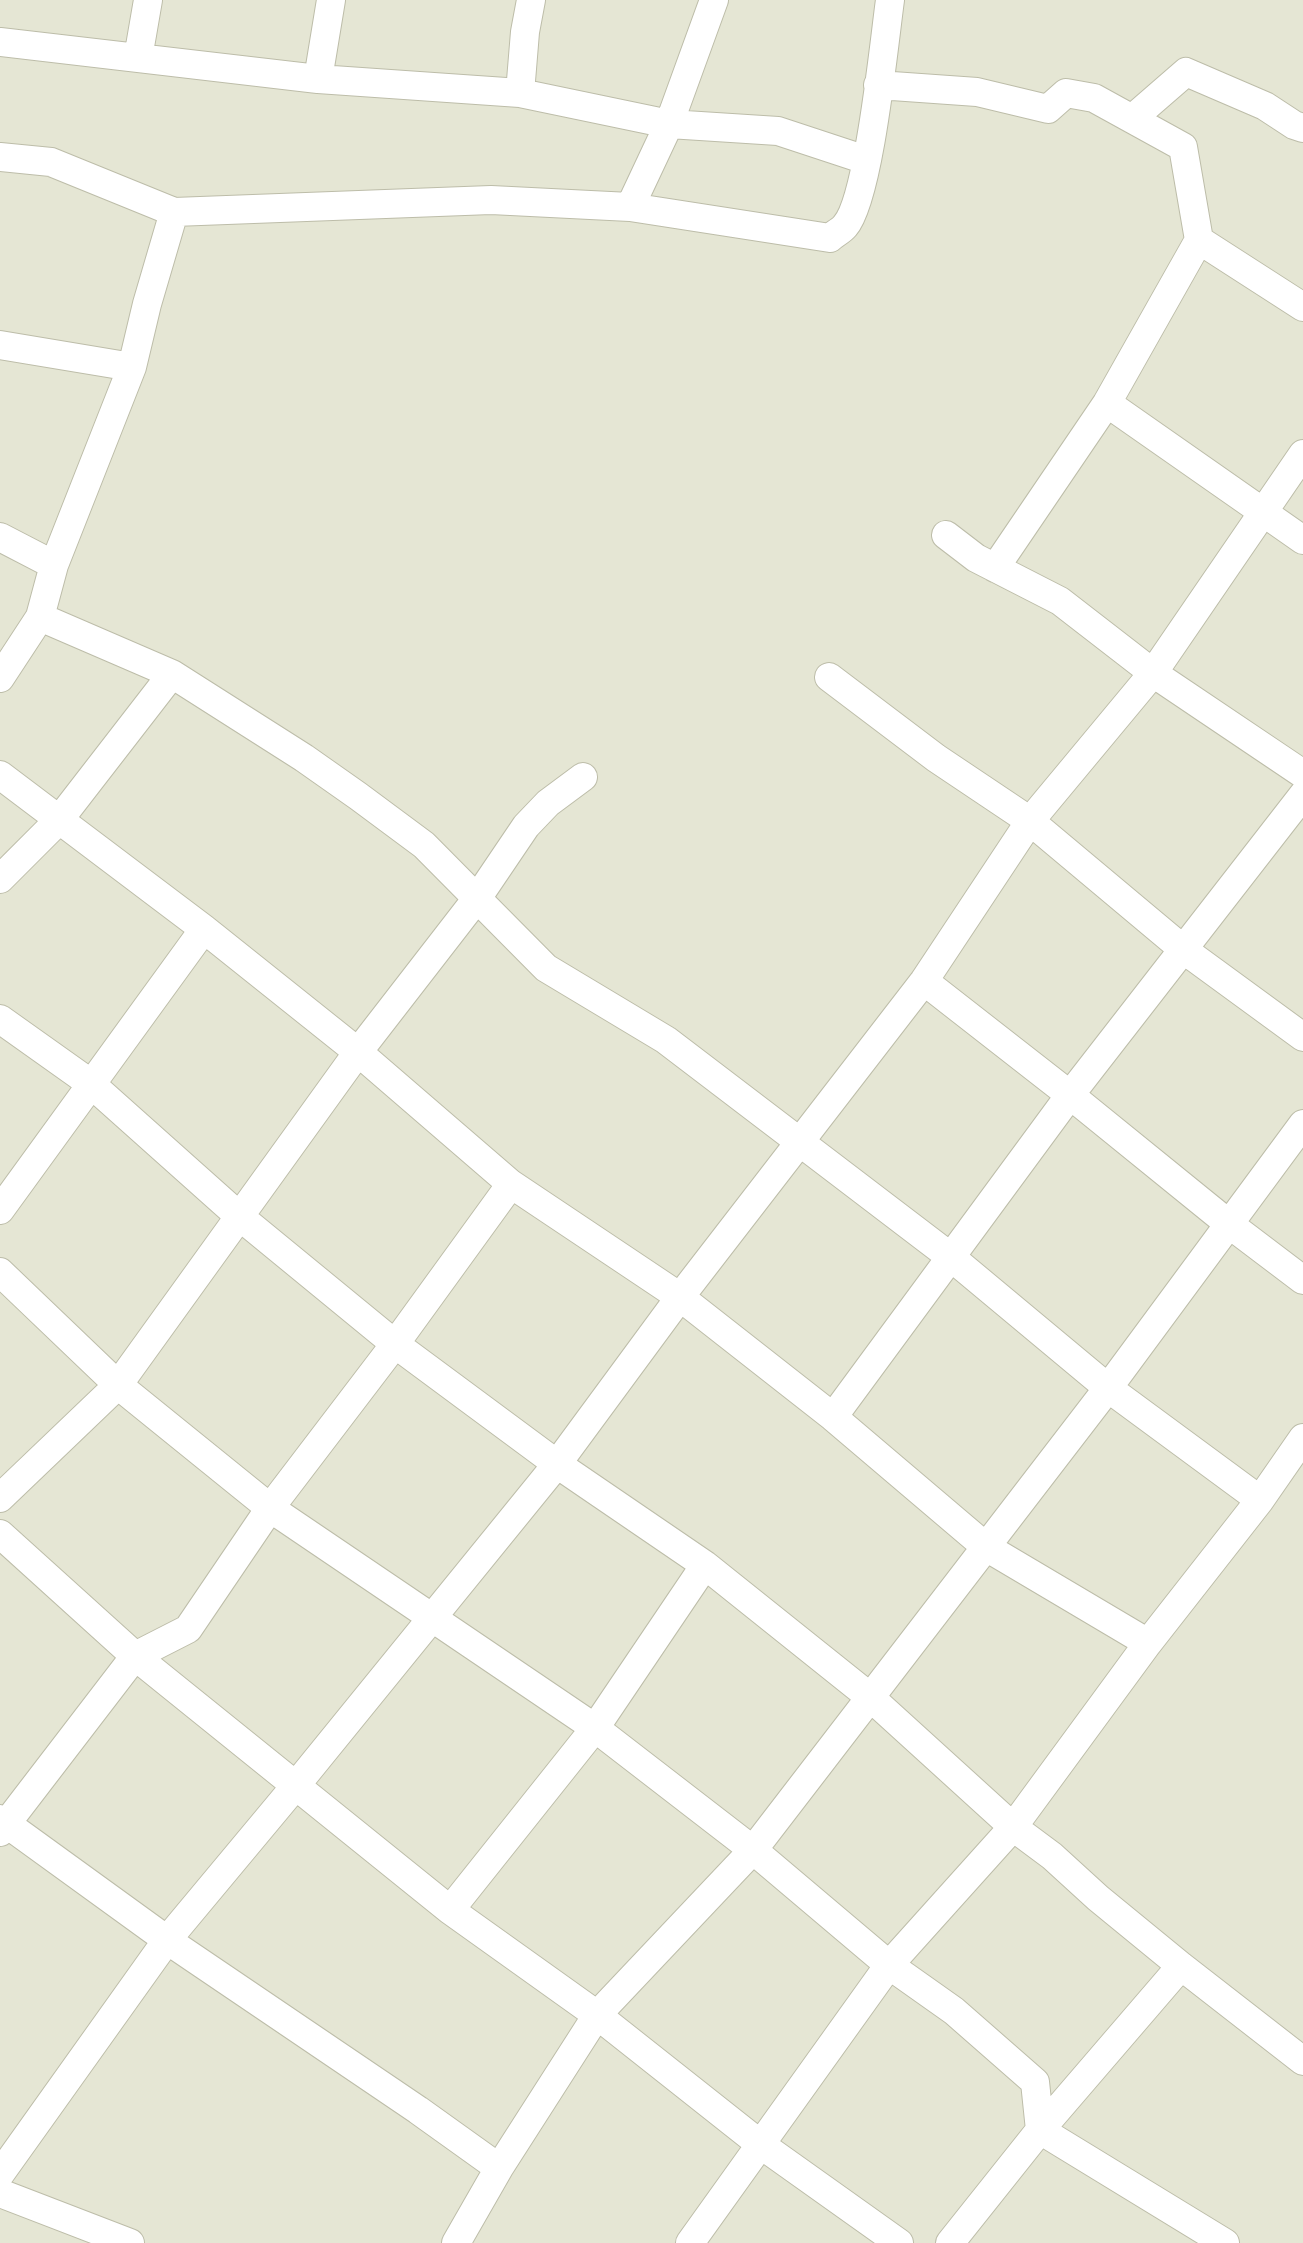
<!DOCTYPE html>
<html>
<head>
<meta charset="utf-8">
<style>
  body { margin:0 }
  canvas { display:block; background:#f2f2e6 }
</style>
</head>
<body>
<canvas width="1303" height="2243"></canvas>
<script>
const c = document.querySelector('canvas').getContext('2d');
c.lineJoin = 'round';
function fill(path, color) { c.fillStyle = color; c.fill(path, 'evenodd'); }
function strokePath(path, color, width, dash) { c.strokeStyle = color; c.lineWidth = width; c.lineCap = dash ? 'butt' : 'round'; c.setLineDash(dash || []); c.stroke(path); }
const residential = new Path2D(`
  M 0,0 L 1303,0 L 1303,2243 L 0,2243 Z`);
const minor = new Path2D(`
  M 0,42 L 318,79 L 520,93 L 669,124 L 778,131 L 866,160
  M 138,58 L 148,0
  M 318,79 L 331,0
  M 878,85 L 977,92 L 1048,109 L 1066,93 L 1094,98 L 1183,147 L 1199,240 L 1303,307
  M 520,93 L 525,32 L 531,0
  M 1133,118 L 1186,72 L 1265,106 L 1294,125 L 1303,128
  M 0,157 L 51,162 L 174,212 L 491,200 L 630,207 L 830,238 C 834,234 841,231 845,226 C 869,199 884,43 890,0
  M 630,207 L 669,124 L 714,0
  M 0,345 L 132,367
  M 1107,403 L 1199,240
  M 946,535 L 976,558 L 1060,601 L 1153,673 L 1303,774
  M 0,537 L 54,565
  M 995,568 L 1107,403 L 1303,540
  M 40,617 L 172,674 L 304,758 L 358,796 L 424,845 L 546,968 L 666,1040 L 952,1258 L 1108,1388 L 1260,1500
  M 829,677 L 936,758 L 1030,821 L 1184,950 L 1303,1037
  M 0,678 L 40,617 L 54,565 L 132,367 L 147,304 L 174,212
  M 0,775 L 204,929 L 358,1052 L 511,1184 L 680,1297 L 833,1417 L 986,1547 L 1148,1643
  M 0,879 L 59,820 L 172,674
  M 924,981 L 1070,1095 L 1229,1224 L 1303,1280
  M 0,1019 L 90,1083 L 239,1216 L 395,1344 L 557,1464 L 705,1565 L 870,1697 L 1013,1827 L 1052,1856 L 1098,1898 L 1181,1966 L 1303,2061
  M 0,1210 L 204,929
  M 0,1272 L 118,1385 L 270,1508 L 595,1728 L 753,1850 L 889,1965 L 954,2011 L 1035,2082 L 1040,2130 L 1225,2243
  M 833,1417 L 1070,1095 L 1303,795
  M 0,1498 L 118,1385 L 358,1052 L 478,897 L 526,826 L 548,803 L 583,777
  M 0,1534 L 135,1656 L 450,1910 L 597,2015 L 760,2144 L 899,2243
  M 0,1819 L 167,1940 L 418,2110 L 499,2168
  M 0,1832 L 135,1656 L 188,1629 L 270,1508 L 395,1344 L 511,1184
  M 450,1910 L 595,1728 L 705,1565
  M 0,2174 L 167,1940 L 297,1784 L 557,1464 L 680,1297 L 924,981 L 1030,821 L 1153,673 L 1303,454
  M 0,2193 L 130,2243
  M 456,2243 L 499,2168 L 597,2015 L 753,1850 L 1108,1388 L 1303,1124
  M 690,2243 L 889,1965 L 1013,1827 L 1148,1643 L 1260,1500 L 1303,1438
  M 950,2243 L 1040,2130 L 1181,1966`);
fill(residential, '#e5e6d4');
strokePath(minor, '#bdbda9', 30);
strokePath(minor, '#fff', 28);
</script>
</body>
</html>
